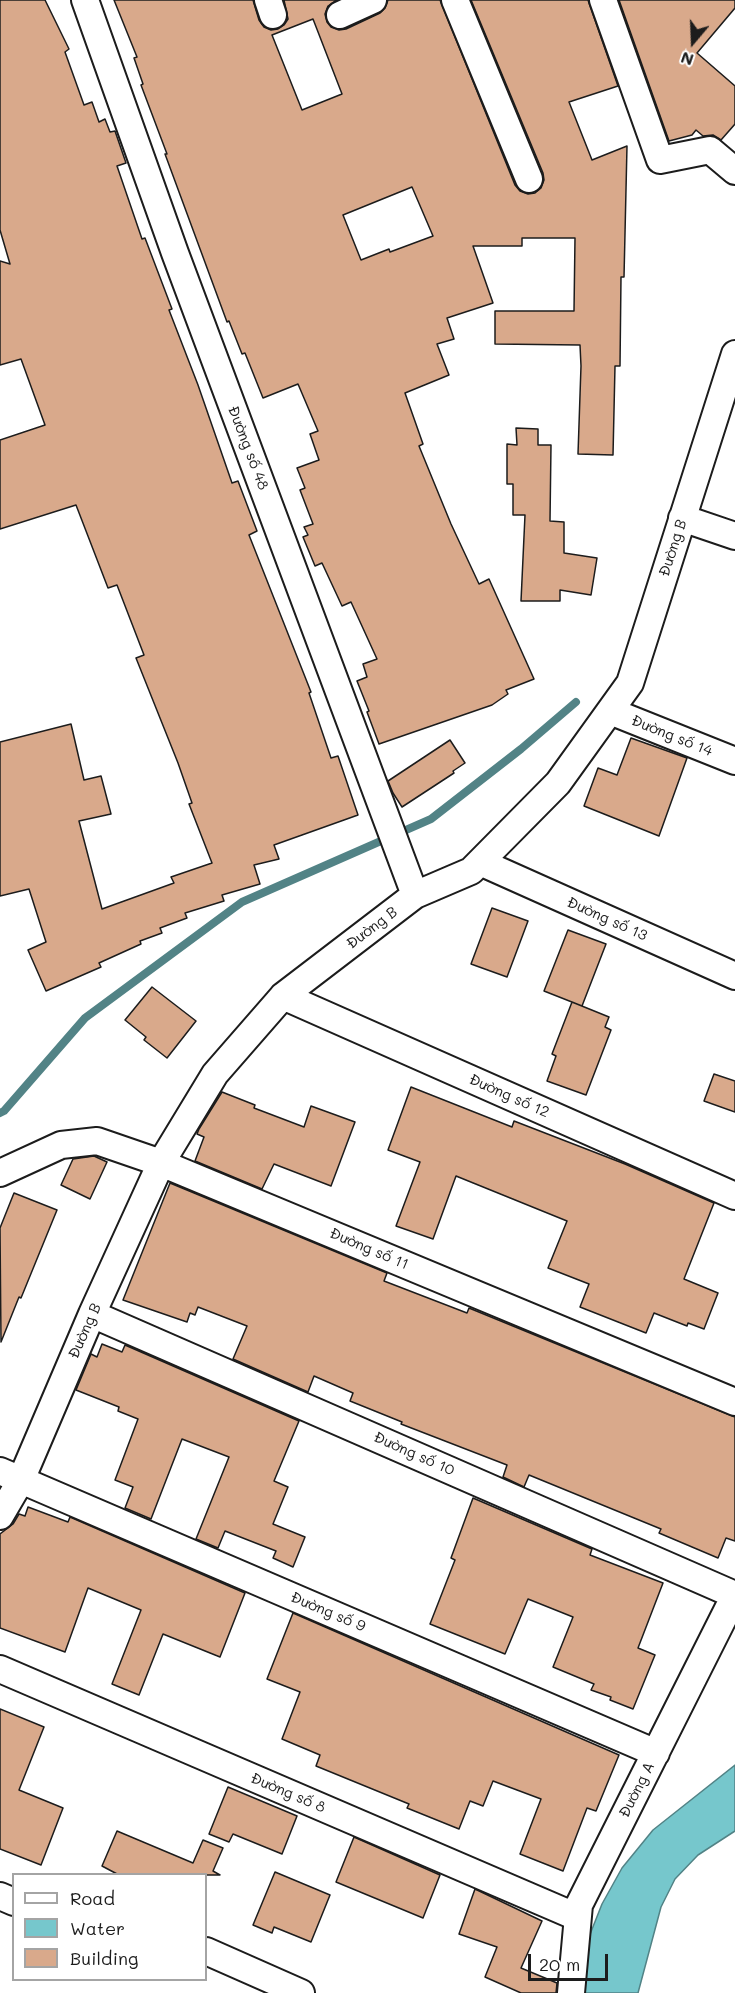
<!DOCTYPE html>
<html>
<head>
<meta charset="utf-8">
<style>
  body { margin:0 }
  #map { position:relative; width:735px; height:1993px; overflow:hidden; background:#fff; font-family:Mali,sans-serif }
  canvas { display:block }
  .legend { position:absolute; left:12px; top:1873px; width:195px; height:108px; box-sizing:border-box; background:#fff; border:2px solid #a4a4a4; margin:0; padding:8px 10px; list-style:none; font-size:18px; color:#1c1c1c }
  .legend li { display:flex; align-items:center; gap:12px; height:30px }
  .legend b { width:30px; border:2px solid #a4a4a4 }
  .north { position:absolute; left:663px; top:12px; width:60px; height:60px; -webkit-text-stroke:4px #fff; paint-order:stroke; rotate:199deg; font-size:16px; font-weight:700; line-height:24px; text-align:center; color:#1c1c1c }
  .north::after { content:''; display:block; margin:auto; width:21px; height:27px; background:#1c1c1c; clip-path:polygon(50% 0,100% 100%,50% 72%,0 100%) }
  .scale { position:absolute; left:528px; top:1954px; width:80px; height:27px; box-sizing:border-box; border:3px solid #1c1c1c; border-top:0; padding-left:8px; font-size:18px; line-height:21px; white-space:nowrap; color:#1c1c1c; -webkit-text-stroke:4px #fff; paint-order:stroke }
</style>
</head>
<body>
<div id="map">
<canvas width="735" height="1993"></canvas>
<ul class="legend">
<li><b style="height:8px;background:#fff"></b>Road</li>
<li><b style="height:16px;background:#76c7cc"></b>Water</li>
<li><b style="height:16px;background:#d9a98b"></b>Building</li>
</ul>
<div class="north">N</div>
<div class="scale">20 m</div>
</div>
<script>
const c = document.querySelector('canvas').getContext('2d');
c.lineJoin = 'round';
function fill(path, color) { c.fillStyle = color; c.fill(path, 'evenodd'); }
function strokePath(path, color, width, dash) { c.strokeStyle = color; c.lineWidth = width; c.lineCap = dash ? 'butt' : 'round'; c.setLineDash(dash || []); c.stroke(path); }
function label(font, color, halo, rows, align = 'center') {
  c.font = font + ' Mali,sans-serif'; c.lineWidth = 4.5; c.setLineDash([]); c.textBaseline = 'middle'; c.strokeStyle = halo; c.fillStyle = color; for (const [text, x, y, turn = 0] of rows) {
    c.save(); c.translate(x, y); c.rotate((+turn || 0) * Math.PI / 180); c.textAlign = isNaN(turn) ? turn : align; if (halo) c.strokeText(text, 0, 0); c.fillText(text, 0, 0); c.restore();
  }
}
const water = new Path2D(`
  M 735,1765 L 735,1831 L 698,1855 L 675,1879 L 661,1907 L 638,1993 L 581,1993 L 583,1952 L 602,1904 L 622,1868 L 653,1830 Z`);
const stream = new Path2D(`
  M 0,1113 L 4,1111 L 85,1018 L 242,902 L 431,819 L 521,749 L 576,702`);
const building = new Path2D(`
  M 0,0 L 45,0 L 69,49 L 65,52 L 84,105 L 92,102 L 99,122 L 105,119 L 110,132 L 115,131 L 126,163 L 117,166 L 142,239 L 145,238 L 172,309 L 169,310 L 198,385 L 232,483 L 238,481 L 257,531 L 249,535 L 311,692 L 309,693 L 331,758 L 338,756 L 358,815 L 274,845 L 279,859 L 254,865 L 260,884 L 222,895 L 224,901 L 185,913 L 187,918 L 160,928 L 162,933 L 140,941 L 141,944 L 99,963 L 101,967 L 46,991 L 28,950 L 46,942 L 29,889 L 0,896 L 0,742 L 71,724 L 84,780 L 101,776 L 111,814 L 79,821 L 102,909 L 174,883 L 171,877 L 212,863 L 189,804 L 192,803 L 178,763 L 136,658 L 144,655 L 117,585 L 108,588 L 76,505 L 0,529 L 0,440 L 45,425 L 21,359 L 0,365 L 0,261 L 10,264 L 0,230 Z
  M 114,0 L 253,0 L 259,20 L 264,27 L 271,30 L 278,29 L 284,25 L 288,19 L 284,0 L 337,0 L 328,6 L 325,14 L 327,22 L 331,27 L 339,30 L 346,29 L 380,13 L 385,8 L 388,0 L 440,0 L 515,185 L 520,191 L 528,194 L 535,193 L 541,188 L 544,180 L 543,173 L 471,0 L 588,0 L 618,86 L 569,102 L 592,160 L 627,146 L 624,277 L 621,277 L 620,366 L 615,366 L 613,455 L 578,454 L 581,366 L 580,345 L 495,344 L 495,311 L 574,311 L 575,238 L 522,238 L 522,246 L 473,246 L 493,303 L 447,318 L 454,339 L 437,344 L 449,375 L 405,393 L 423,444 L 419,446 L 451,524 L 479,584 L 489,579 L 534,679 L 506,690 L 508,694 L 492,705 L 379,744 L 367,712 L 369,711 L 357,681 L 367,677 L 363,664 L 377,659 L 351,602 L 342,606 L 322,563 L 315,566 L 303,537 L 308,535 L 304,527 L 313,524 L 300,490 L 305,488 L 297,468 L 319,460 L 310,434 L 318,431 L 298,384 L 263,398 L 245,353 L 242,354 L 229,321 L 227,322 L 165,154 L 167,154 L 141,85 L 143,84 L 134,58 L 137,57 ZM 313,19 L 342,94 L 302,110 L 272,35 ZM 412,187 L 433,236 L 390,252 L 389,249 L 361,260 L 343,215 Z
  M 619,0 L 735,0 L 735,8 L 697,53 L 735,86 L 735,124 L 721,140 L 713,135 L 703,136 L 696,130 L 692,135 L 669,141 Z
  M 516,428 L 538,429 L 538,445 L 551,445 L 550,521 L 564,522 L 564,553 L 597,558 L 591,595 L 560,590 L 560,601 L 521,601 L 525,515 L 513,515 L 513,484 L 507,484 L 507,444 L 517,445 Z
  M 631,738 L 687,758 L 659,836 L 584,806 L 598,768 L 617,775 Z
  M 450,740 L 465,763 L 453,771 L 454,773 L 402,807 L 393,793 L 388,781 Z
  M 492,908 L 528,921 L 507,977 L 471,964 Z
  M 568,930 L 606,944 L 582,1006 L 544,991 Z
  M 152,987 L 196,1021 L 167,1058 L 144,1040 L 146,1037 L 125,1020 Z
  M 572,1002 L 609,1017 L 605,1027 L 611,1030 L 586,1095 L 547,1081 L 556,1056 L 552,1054 Z
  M 714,1074 L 735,1081 L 735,1112 L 704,1101 Z
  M 411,1087 L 512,1127 L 514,1121 L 625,1164 L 714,1203 L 684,1279 L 718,1293 L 704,1329 L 688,1323 L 687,1326 L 654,1313 L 646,1333 L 580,1307 L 589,1284 L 548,1268 L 567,1221 L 456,1176 L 433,1239 L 396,1226 L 420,1162 L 388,1150 Z
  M 222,1092 L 255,1105 L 254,1108 L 304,1127 L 311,1106 L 355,1122 L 331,1186 L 274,1164 L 262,1189 L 195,1161 L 204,1137 L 197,1134 L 199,1129 Z
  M 94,1156 L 107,1162 L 90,1199 L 61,1185 L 73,1159 Z
  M 170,1183 L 387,1273 L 384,1281 L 467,1313 L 469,1308 L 735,1417 L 735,1541 L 726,1538 L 718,1558 L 659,1533 L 661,1529 L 529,1475 L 524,1487 L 503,1477 L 507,1465 L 401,1424 L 402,1422 L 350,1401 L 353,1393 L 314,1376 L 308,1392 L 233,1359 L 247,1326 L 198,1307 L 195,1315 L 190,1313 L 187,1322 L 123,1300 Z
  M 14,1193 L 57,1210 L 21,1298 L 19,1297 L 1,1342 L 0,1228 Z
  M 102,1344 L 122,1352 L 125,1345 L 299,1421 L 274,1481 L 288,1487 L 273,1524 L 305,1537 L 293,1567 L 273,1558 L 276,1551 L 225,1531 L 218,1548 L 196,1539 L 229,1457 L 182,1439 L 151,1519 L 125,1508 L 133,1487 L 115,1480 L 138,1419 L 118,1411 L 119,1407 L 76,1390 L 91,1354 L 97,1357 Z
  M 473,1498 L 592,1549 L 590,1555 L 663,1583 L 638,1648 L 655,1655 L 633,1709 L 610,1700 L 611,1697 L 591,1690 L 594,1684 L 553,1667 L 573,1617 L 528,1599 L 505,1654 L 430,1624 L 455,1560 L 451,1558 Z
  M 28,1507 L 68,1522 L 70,1517 L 245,1593 L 220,1657 L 163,1634 L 139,1695 L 112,1684 L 141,1610 L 88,1588 L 65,1652 L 0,1628 L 0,1534 L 13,1524 L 19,1514 L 25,1516 Z
  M 293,1613 L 619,1755 L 596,1811 L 587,1808 L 563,1871 L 520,1854 L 541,1799 L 493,1781 L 483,1806 L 470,1801 L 459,1829 L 407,1808 L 409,1804 L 316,1766 L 320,1755 L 282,1739 L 300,1692 L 267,1679 Z
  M 0,1709 L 44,1727 L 19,1790 L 63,1808 L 41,1865 L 0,1849 Z
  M 228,1787 L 297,1816 L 282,1854 L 233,1834 L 229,1842 L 209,1834 Z
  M 117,1831 L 193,1863 L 203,1840 L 223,1848 L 213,1871 L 220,1875 L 119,1875 L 102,1866 Z
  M 354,1837 L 440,1875 L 423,1918 L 336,1882 Z
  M 275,1872 L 330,1895 L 311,1942 L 274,1927 L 272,1933 L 253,1925 Z
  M 475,1889 L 542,1921 L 521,1968 L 557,1983 L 556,1993 L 521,1993 L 485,1977 L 497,1947 L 459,1934 Z`);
const minor = new Path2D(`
  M 85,0 L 175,253 L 415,895
  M 268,0 L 273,15
  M 455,0 L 529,179
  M 603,0 L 660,160 L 710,150 L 735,171
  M 340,15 L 373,0
  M 682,518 L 735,536
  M 610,711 L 735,761
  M 480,862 L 735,976
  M 283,996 L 735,1196
  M 0,1173 L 61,1145 L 97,1141 L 161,1163 L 735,1402
  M 92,1314 L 735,1595
  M 0,1471 L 656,1753
  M 0,1516 L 21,1480 L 92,1314 L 161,1163 L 215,1074 L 283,996 L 415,895 L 471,871 L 558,783 L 630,683 L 735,354
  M 0,1669 L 577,1917
  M 0,1896 L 14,1902
  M 206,1951 L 301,1993
  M 571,1993 L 579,1905 L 735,1595`);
const streetNames = [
  ["Đường số 48",248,448,69],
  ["Đường B",673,548,-72],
  ["Đường số 14",672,736,22],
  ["Đường số 13",607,919,24],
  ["Đường B",372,928,-37],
  ["Đường số 12",509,1096,24],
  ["Đường số 11",369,1249,23],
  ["Đường B",85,1331,-66],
  ["Đường số 10",414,1454,24],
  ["Đường số 9",328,1612,23],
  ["Đường A",637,1790,-63],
  ["Đường số 8",288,1793,23]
];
fill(water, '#76c7cc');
strokePath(water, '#528386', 1.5);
strokePath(stream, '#528386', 8);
fill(building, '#d9a98b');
strokePath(building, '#1c1c1c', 1.5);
strokePath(minor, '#1c1c1c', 30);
strokePath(minor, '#fff', 26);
label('15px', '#1c1c1c', '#fff', streetNames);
</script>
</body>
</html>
